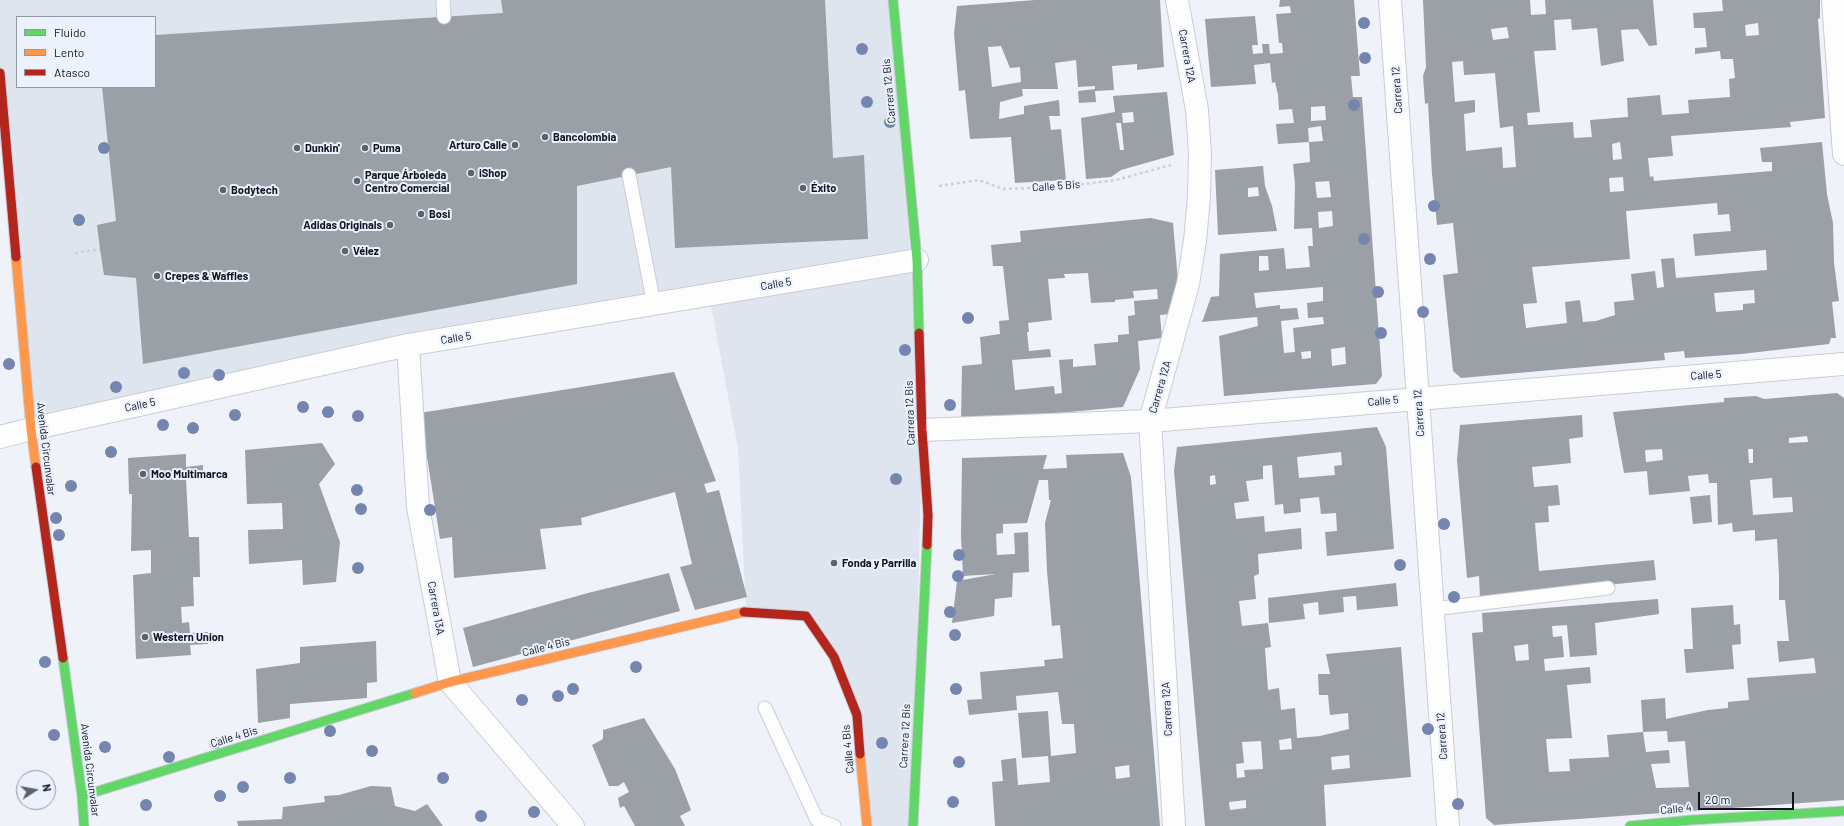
<!DOCTYPE html>
<html>
<head>
<meta charset="utf-8">
<style>
  body { margin:0 }
  #map { position:relative; width:1844px; height:826px; overflow:hidden; background:#eff2f9; font-family:Barlow,sans-serif }
  canvas { display:block }
  .legend { position:absolute; left:16px; top:16px; width:140px; height:72px; box-sizing:border-box; background:#ebf1fd; border:1px solid #9399a4; margin:0; padding:5px 7px; list-style:none; font-size:12px; color:#10151f }
  .legend li { display:flex; align-items:center; gap:8px; height:20px }
  .legend b { width:20px; border:1px solid #9399a4 }
  .north { position:absolute; left:16px; top:770px; width:40px; height:40px; box-sizing:border-box; background:#ebf1fd; border:1px solid #9399a4; border-radius:50%; rotate:79deg; font-size:11px; font-weight:700; line-height:16px; text-align:center; color:#10151f }
  .north::after { content:''; display:block; margin:auto; width:14px; height:18px; background:#5e626b; clip-path:polygon(50% 0,100% 100%,50% 72%,0 100%) }
  .scale { position:absolute; left:1698px; top:792px; width:96px; height:18px; box-sizing:border-box; border:2px solid #10151f; border-top:0; padding-left:5px; font-size:12px; line-height:14px; white-space:nowrap; color:#10151f; -webkit-text-stroke:3px #ebf1fd; paint-order:stroke }
</style>
</head>
<body>
<div id="map">
<canvas width="1844" height="826"></canvas>
<ul class="legend">
<li><b style="height:5px;background:#63d668"></b>Fluido</li>
<li><b style="height:5px;background:#ff974d"></b>Lento</li>
<li><b style="height:5px;background:#b3261e"></b>Atasco</li>
</ul>
<div class="north">N</div>
<div class="scale">20 m</div>
</div>
<script>
const c = document.querySelector('canvas').getContext('2d');
c.lineJoin = 'round';
function fill(path, color) { c.fillStyle = color; c.fill(path, 'evenodd'); }
function strokePath(path, color, width, dash) { c.strokeStyle = color; c.lineWidth = width; c.lineCap = dash ? 'butt' : 'round'; c.setLineDash(dash || []); c.stroke(path); }
function label(font, color, halo, rows, align = 'center') {
  c.font = font + ' Barlow,sans-serif'; c.lineWidth = 4; c.setLineDash([]); c.textBaseline = 'middle'; c.strokeStyle = halo; c.fillStyle = color; for (const [text, x, y, turn = 0] of rows) {
    c.save(); c.translate(x, y); c.rotate((+turn || 0) * Math.PI / 180); c.textAlign = isNaN(turn) ? turn : align; if (halo) c.strokeText(text, 0, 0); c.fillText(text, 0, 0); c.restore();
  }
}
const built = new Path2D(`
  M 0,0 L 893,0 L 922,430 L 913,826 L 867,826 L 857,715 L 806,616 L 746,611 L 738,448 L 709,296 L 31,429 L 0,73 ZM 17,17 L 155,17 L 155,87 L 17,87 Z`);
const building = new Path2D(`
  M 501,0 L 825,0 L 833,158 L 864,155 L 868,239 L 675,248 L 671,167 L 577,186 L 577,284 L 143,364 L 136,278 L 104,275 L 100,249 L 97,225 L 116,221 L 102,87 L 155,87 L 155,35 L 503,13 Z
  M 1035,0 L 1160,0 L 1164,67 L 1137,70 L 1137,64 L 1112,66 L 1114,90 L 1095,91 L 1096,102 L 1079,103 L 1078,91 L 1095,89 L 1095,86 L 1078,87 L 1076,60 L 1055,63 L 1058,89 L 1022,89 L 1023,96 L 1000,102 L 999,119 L 1024,114 L 1024,106 L 1059,100 L 1060,116 L 1049,116 L 1051,130 L 1061,129 L 1066,180 L 1015,183 L 1011,137 L 970,139 L 965,90 L 959,91 L 954,34 L 957,6 ZM 1001,46 L 1010,68 L 1020,67 L 1021,82 L 992,87 L 988,47 Z
  M 1280,0 L 1354,0 L 1360,76 L 1351,76 L 1353,97 L 1362,97 L 1382,376 L 1376,384 L 1224,396 L 1219,336 L 1258,326 L 1257,317 L 1202,322 L 1211,297 L 1219,296 L 1220,254 L 1284,248 L 1286,269 L 1310,267 L 1308,246 L 1313,246 L 1312,228 L 1294,229 L 1295,184 L 1293,164 L 1310,162 L 1309,142 L 1278,144 L 1276,124 L 1294,123 L 1292,109 L 1279,110 L 1278,95 L 1275,82 L 1272,83 L 1270,63 L 1254,65 L 1256,84 L 1211,87 L 1205,19 L 1255,16 L 1258,45 L 1252,45 L 1253,54 L 1263,53 L 1262,44 L 1269,44 L 1270,54 L 1283,53 L 1282,43 L 1279,43 L 1276,14 L 1291,13 L 1290,6 L 1279,7 ZM 1325,106 L 1326,120 L 1311,121 L 1311,107 ZM 1321,126 L 1323,141 L 1309,142 L 1308,128 ZM 1329,181 L 1331,197 L 1317,198 L 1315,182 ZM 1332,211 L 1333,226 L 1319,228 L 1318,212 ZM 1259,256 L 1268,256 L 1269,270 L 1259,271 ZM 1323,287 L 1323,301 L 1307,303 L 1308,318 L 1323,317 L 1324,324 L 1293,328 L 1295,352 L 1284,353 L 1281,321 L 1299,319 L 1297,308 L 1280,309 L 1280,305 L 1256,308 L 1254,293 ZM 1345,347 L 1346,364 L 1332,366 L 1331,349 ZM 1311,351 L 1311,358 L 1302,359 L 1301,352 Z
  M 1423,0 L 1530,0 L 1531,15 L 1546,14 L 1545,0 L 1653,0 L 1657,45 L 1649,46 L 1638,29 L 1621,30 L 1624,61 L 1601,66 L 1597,28 L 1572,30 L 1571,19 L 1554,20 L 1556,50 L 1534,51 L 1540,112 L 1527,113 L 1528,125 L 1573,122 L 1574,138 L 1592,137 L 1590,120 L 1628,117 L 1627,98 L 1660,95 L 1662,115 L 1689,113 L 1688,100 L 1730,97 L 1729,79 L 1735,78 L 1733,59 L 1721,59 L 1720,51 L 1695,54 L 1695,48 L 1707,47 L 1705,28 L 1694,28 L 1693,13 L 1723,11 L 1722,0 L 1820,0 L 1820,18 L 1818,19 L 1825,118 L 1790,122 L 1791,127 L 1671,136 L 1673,156 L 1648,158 L 1650,177 L 1653,176 L 1654,181 L 1772,171 L 1772,162 L 1762,162 L 1760,148 L 1822,142 L 1827,194 L 1833,223 L 1834,263 L 1839,301 L 1832,302 L 1836,338 L 1831,338 L 1829,344 L 1741,354 L 1685,358 L 1684,351 L 1664,353 L 1665,360 L 1461,378 L 1453,371 L 1443,275 L 1458,273 L 1453,223 L 1437,225 L 1432,174 L 1428,103 L 1425,104 L 1423,76 L 1426,67 ZM 1758,23 L 1759,35 L 1746,36 L 1745,25 ZM 1507,27 L 1509,38 L 1493,40 L 1491,29 ZM 1463,61 L 1464,75 L 1495,73 L 1500,128 L 1513,126 L 1516,167 L 1503,168 L 1502,147 L 1466,151 L 1464,114 L 1475,112 L 1475,100 L 1455,102 L 1452,62 ZM 1620,142 L 1622,159 L 1613,160 L 1612,144 ZM 1623,177 L 1624,191 L 1610,192 L 1609,178 ZM 1717,203 L 1718,215 L 1729,214 L 1731,231 L 1693,234 L 1695,256 L 1766,250 L 1767,270 L 1676,278 L 1674,258 L 1661,259 L 1664,287 L 1657,288 L 1655,271 L 1631,274 L 1634,300 L 1614,302 L 1615,315 L 1596,321 L 1583,322 L 1580,300 L 1565,302 L 1567,323 L 1526,328 L 1523,304 L 1537,303 L 1532,267 L 1630,259 L 1626,211 ZM 1754,290 L 1755,303 L 1743,304 L 1743,310 L 1716,312 L 1714,293 Z
  M 1167,92 L 1174,155 L 1121,170 L 1111,177 L 1086,179 L 1081,118 L 1115,112 L 1113,96 ZM 1133,112 L 1134,122 L 1123,123 L 1122,113 ZM 1116,123 L 1121,123 L 1124,150 L 1120,150 Z
  M 1263,166 L 1265,186 L 1272,206 L 1277,231 L 1218,235 L 1215,170 ZM 1258,187 L 1259,196 L 1248,197 L 1248,188 Z
  M 1151,218 L 1173,223 L 1178,281 L 1170,314 L 1160,315 L 1162,338 L 1138,341 L 1140,369 L 1123,407 L 961,422 L 962,366 L 982,364 L 980,337 L 1000,334 L 999,321 L 1009,320 L 1003,266 L 993,266 L 991,245 L 1021,242 L 1020,231 ZM 1088,273 L 1091,303 L 1115,302 L 1115,300 L 1134,298 L 1133,291 L 1157,289 L 1158,299 L 1134,301 L 1135,315 L 1128,316 L 1129,334 L 1118,335 L 1118,342 L 1094,344 L 1096,365 L 1073,367 L 1073,359 L 1059,360 L 1062,393 L 1055,394 L 1054,386 L 1015,390 L 1012,360 L 1051,357 L 1050,349 L 1029,351 L 1027,332 L 1029,332 L 1028,323 L 1052,320 L 1048,279 L 1065,278 L 1064,274 Z
  M 674,372 L 716,481 L 704,484 L 707,493 L 719,490 L 747,597 L 695,610 L 680,567 L 692,564 L 675,492 L 581,518 L 582,525 L 540,529 L 546,569 L 454,578 L 452,537 L 440,539 L 420,413 Z
  M 1837,393 L 1844,398 L 1844,800 L 1494,825 L 1486,818 L 1472,633 L 1483,632 L 1482,613 L 1658,599 L 1659,614 L 1595,623 L 1597,655 L 1570,657 L 1567,625 L 1552,626 L 1553,637 L 1562,636 L 1564,657 L 1544,659 L 1545,671 L 1590,667 L 1591,683 L 1567,685 L 1572,738 L 1546,739 L 1549,772 L 1570,771 L 1569,759 L 1609,757 L 1607,735 L 1643,732 L 1646,752 L 1669,750 L 1670,763 L 1651,764 L 1656,788 L 1689,787 L 1685,741 L 1668,742 L 1667,731 L 1643,732 L 1641,700 L 1665,698 L 1666,719 L 1708,710 L 1728,708 L 1728,702 L 1749,700 L 1747,678 L 1816,673 L 1814,658 L 1779,662 L 1777,641 L 1789,641 L 1785,600 L 1779,600 L 1779,576 L 1777,539 L 1755,541 L 1755,530 L 1733,532 L 1732,523 L 1718,525 L 1717,483 L 1709,483 L 1708,474 L 1688,476 L 1690,491 L 1649,495 L 1647,471 L 1624,473 L 1613,412 L 1724,402 L 1724,398 L 1756,396 L 1764,399 ZM 1807,436 L 1808,442 L 1789,443 L 1789,438 ZM 1662,449 L 1663,460 L 1646,462 L 1645,450 ZM 1748,449 L 1753,449 L 1753,463 L 1749,463 ZM 1772,478 L 1773,498 L 1792,497 L 1793,512 L 1753,515 L 1750,480 ZM 1528,644 L 1529,660 L 1516,661 L 1514,646 Z
  M 1582,415 L 1583,437 L 1569,439 L 1571,463 L 1532,467 L 1534,487 L 1558,485 L 1560,505 L 1548,506 L 1549,522 L 1535,523 L 1539,571 L 1654,560 L 1656,580 L 1480,598 L 1479,576 L 1467,578 L 1457,460 L 1460,425 Z
  M 1377,427 L 1386,447 L 1394,549 L 1327,556 L 1325,532 L 1337,531 L 1336,513 L 1321,514 L 1319,497 L 1300,499 L 1301,512 L 1284,514 L 1283,504 L 1275,505 L 1272,465 L 1263,466 L 1263,479 L 1246,481 L 1249,501 L 1234,503 L 1236,519 L 1264,516 L 1265,532 L 1301,528 L 1302,549 L 1258,554 L 1259,574 L 1254,576 L 1256,599 L 1239,601 L 1242,626 L 1268,623 L 1271,647 L 1265,648 L 1268,690 L 1279,688 L 1281,710 L 1295,708 L 1297,738 L 1320,736 L 1349,729 L 1348,713 L 1330,715 L 1328,695 L 1319,695 L 1318,674 L 1330,674 L 1326,654 L 1401,647 L 1411,777 L 1324,785 L 1326,826 L 1205,826 L 1174,471 L 1177,447 ZM 1341,452 L 1342,465 L 1334,466 L 1335,475 L 1299,478 L 1297,457 ZM 1215,475 L 1216,484 L 1210,485 L 1210,476 ZM 1291,738 L 1292,749 L 1280,750 L 1279,740 ZM 1261,741 L 1263,769 L 1244,770 L 1245,777 L 1237,778 L 1236,764 L 1244,763 L 1242,742 ZM 1349,755 L 1350,768 L 1332,770 L 1331,757 ZM 1246,800 L 1246,808 L 1230,810 L 1229,802 Z
  M 322,443 L 335,464 L 319,484 L 340,542 L 336,582 L 303,585 L 302,560 L 249,564 L 248,530 L 283,529 L 282,503 L 247,504 L 245,450 Z
  M 1123,453 L 1131,477 L 1160,826 L 995,826 L 992,782 L 1003,781 L 1001,760 L 1016,758 L 1018,785 L 1050,782 L 1048,756 L 1022,758 L 1018,713 L 1048,711 L 1051,756 L 1076,753 L 1074,724 L 1062,724 L 1058,692 L 1016,696 L 1017,710 L 969,715 L 967,700 L 982,699 L 980,672 L 1045,666 L 1044,660 L 1063,658 L 1060,625 L 1052,626 L 1047,571 L 1045,523 L 1051,500 L 1049,500 L 1048,480 L 1039,480 L 1027,523 L 1003,524 L 1003,533 L 996,534 L 997,555 L 1015,554 L 1014,533 L 1028,532 L 1029,572 L 1013,573 L 1012,597 L 995,599 L 994,616 L 952,623 L 957,581 L 996,574 L 963,576 L 961,536 L 962,458 L 1047,455 L 1043,469 L 1067,468 L 1066,455 ZM 1129,765 L 1130,777 L 1116,779 L 1115,767 Z
  M 186,454 L 186,467 L 203,465 L 203,478 L 186,479 L 189,537 L 199,537 L 200,577 L 193,577 L 194,606 L 181,607 L 182,623 L 189,622 L 190,633 L 208,632 L 208,644 L 190,645 L 191,655 L 136,659 L 133,575 L 151,573 L 151,550 L 131,551 L 132,494 L 129,494 L 128,458 Z
  M 1710,495 L 1712,522 L 1693,524 L 1690,497 Z
  M 669,573 L 680,611 L 473,667 L 463,628 L 588,593 Z
  M 1396,583 L 1398,606 L 1357,610 L 1356,596 L 1343,597 L 1344,612 L 1319,615 L 1318,602 L 1303,604 L 1305,619 L 1269,623 L 1268,598 Z
  M 1733,605 L 1734,625 L 1740,624 L 1741,644 L 1732,645 L 1734,669 L 1686,673 L 1684,649 L 1693,649 L 1691,608 Z
  M 376,641 L 377,682 L 367,683 L 367,698 L 290,704 L 290,718 L 258,723 L 256,669 L 300,663 L 300,647 Z
  M 644,718 L 675,769 L 691,810 L 680,816 L 685,826 L 635,826 L 624,806 L 620,808 L 618,798 L 629,792 L 624,782 L 618,786 L 609,786 L 592,745 L 603,739 L 603,730 Z
  M 371,786 L 391,787 L 395,806 L 415,811 L 427,804 L 443,826 L 238,826 L 237,821 L 282,819 L 283,807 L 325,802 L 324,796 L 339,795 Z`);
const path = new Path2D(`
  M 939,186 L 979,180 L 1003,189 L 1061,187 L 1116,180 L 1171,165
  M 75,253 L 100,249`);
const lane = new Path2D(`
  M 443,0 L 444,17
  M 629,175 L 654,305
  M 1433,609 L 1608,588
  M 765,708 L 817,820 L 834,826`);
const street = new Path2D(`
  M 1390,0 L 1448,826
  M 1833,0 L 1844,154
  M 408,345 L 418,507 L 450,682 L 573,826
  M 922,430 L 1150,421 L 1844,364
  M 0,437 L 31,429 L 408,345 L 917,260
  M 1174,826 L 1150,421 L 1188,284 L 1195,241 L 1199,197 L 1200,153 L 1197,110 L 1177,0`);
const fast = new Path2D(`
  M 893,0 L 917,260 L 919,333
  M 63,658 L 82,796 L 84,826
  M 82,796 L 415,693
  M 913,826 L 927,545
  M 1630,826 L 1691,820 L 1844,811`);
const slow = new Path2D(`
  M 16,257 L 31,429 L 36,467
  M 415,693 L 450,682 L 744,612
  M 860,754 L 867,826`);
const jam = new Path2D(`
  M 0,73 L 16,257
  M 919,333 L 922,430 L 928,515 L 927,545
  M 36,467 L 63,658
  M 744,612 L 806,616 L 834,657 L 857,715 L 860,754`);
const trees = [
  [1364,23],
  [862,49],
  [1365,58],
  [867,102],
  [1354,105],
  [890,122],
  [104,148],
  [1434,206],
  [79,220],
  [1364,239],
  [1430,259],
  [1378,292],
  [1423,312],
  [968,318],
  [1381,333],
  [905,350],
  [9,364],
  [184,373],
  [219,375],
  [116,387],
  [950,405],
  [303,407],
  [328,412],
  [235,415],
  [358,416],
  [163,425],
  [193,428],
  [111,452],
  [896,479],
  [71,486],
  [357,490],
  [361,509],
  [430,510],
  [56,518],
  [1444,524],
  [59,535],
  [959,555],
  [1400,565],
  [358,568],
  [958,576],
  [1454,597],
  [950,612],
  [955,635],
  [45,662],
  [636,667],
  [573,689],
  [956,689],
  [558,696],
  [522,700],
  [1428,729],
  [330,731],
  [54,735],
  [215,743],
  [882,743],
  [105,747],
  [372,751],
  [169,757],
  [959,762],
  [290,778],
  [443,778],
  [243,787],
  [220,796],
  [953,802],
  [1458,804],
  [146,805],
  [534,812],
  [481,816]
];
const markers = [
  [545,137,4,"#5e626b"],
  [515,145,4,"#5e626b"],
  [297,148,4,"#5e626b"],
  [365,148,4,"#5e626b"],
  [471,173,4,"#5e626b"],
  [357,181,4,"#5e626b"],
  [803,188,4,"#5e626b"],
  [223,190,4,"#5e626b"],
  [421,214,4,"#5e626b"],
  [390,225,4,"#5e626b"],
  [345,251,4,"#5e626b"],
  [157,276,4,"#5e626b"],
  [143,474,4,"#5e626b"],
  [834,563,4,"#5e626b"],
  [145,637,4,"#5e626b"]
];
const streetNames = [
  ["Carrera 12A",1187,56,80],
  ["Carrera 12",1397,90,-94],
  ["Carrera 12 Bis",889,91,-95],
  ["Calle 5 Bis",1056,186,-4],
  ["Calle 5",776,284,-10],
  ["Calle 5",456,338,-9],
  ["Calle 5",1706,375,-4],
  ["Carrera 12A",1160,387,-74],
  ["Calle 5",1383,401,-5],
  ["Calle 5",140,405,-12],
  ["Carrera 12 Bis",910,413,-92],
  ["Carrera 12",1419,413,-94],
  ["Avenida Circunvalar",46,449,83],
  ["Carrera 13A",436,608,80],
  ["Calle 4 Bis",546,647,-14],
  ["Carrera 12A",1167,709,-93],
  ["Carrera 12 Bis",905,736,-87],
  ["Carrera 12",1442,736,-94],
  ["Calle 4 Bis",234,737,-17],
  ["Calle 4 Bis",848,749,-95],
  ["Avenida Circunvalar",90,770,83],
  ["Calle 4",1676,809,-6]
];
const poiNames = [
  ["Bancolombia",553,137],
  ["Arturo Calle",507,145,"right"],
  ["Dunkin'",305,148],
  ["Puma",373,148],
  ["iShop",479,173],
  ["Parque Árboleda",365,175],
  ["Centro Comercial",365,188],
  ["Éxito",811,188],
  ["Bodytech",231,190],
  ["Bosi",429,214],
  ["Adidas Originals",382,225,"right"],
  ["Vélez",353,251],
  ["Crepes & Waffles",165,276],
  ["Moo Multimarca",151,474],
  ["Fonda y Parrilla",842,563],
  ["Western Union",153,637]
];
fill(built, '#dfe5ef');
fill(building, '#9b9fa6');
strokePath(lane, '#c9cdd6', 15);
strokePath(street, '#c9cdd6', 24);
strokePath(fast, '#c9cdd6', 11);
strokePath(slow, '#c9cdd6', 11);
strokePath(jam, '#c9cdd6', 11);
strokePath(path, '#cfd0d3', 2.5, [3, 3]);
strokePath(lane, '#fdfdfe', 13);
strokePath(street, '#fdfdfe', 22);
strokePath(fast, '#63d668', 9);
strokePath(slow, '#ff974d', 9);
strokePath(jam, '#b3261e', 9);
c.fillStyle = '#7485af';
for (const [x, y] of trees) { c.beginPath(); c.arc(x, y, 6, 0, 2 * Math.PI); c.fill(); }
for (const [x, y, r, color] of markers) { const dot = new Path2D(); dot.arc(x, y, r, 0, 2 * Math.PI); c.fillStyle = color; c.fill(dot); strokePath(dot, '#ebf1fd', 1.5); }
label('11px', '#10151f', '#ebf1fd', streetNames);
label('bold 11px', '#10151f', '#ebf1fd', poiNames, 'left');
</script>
</body>
</html>
